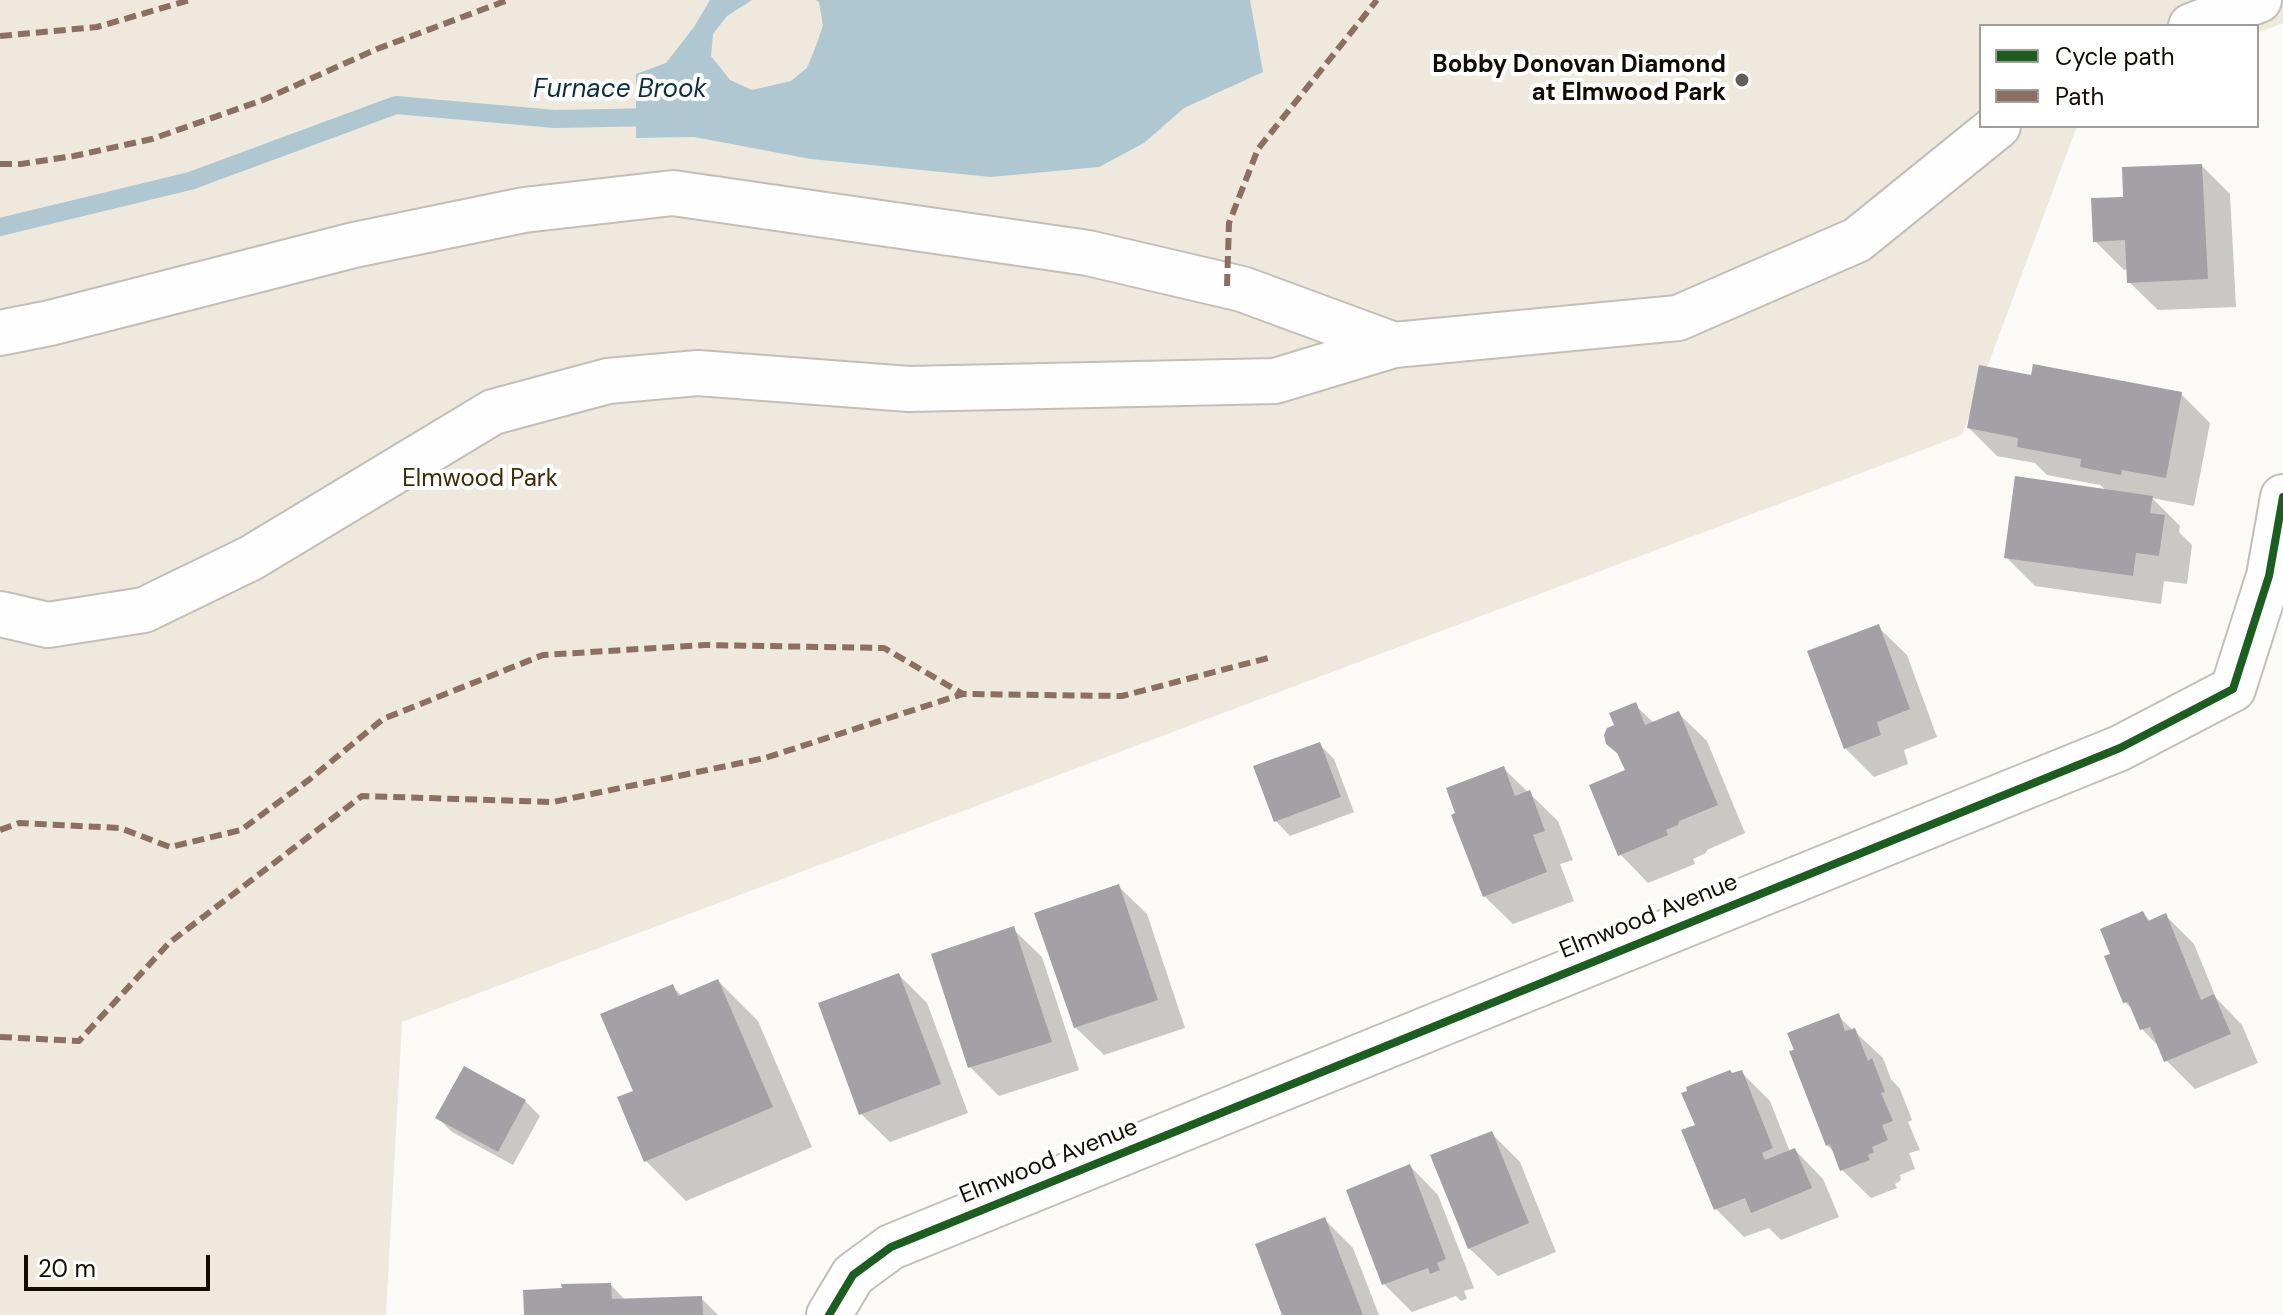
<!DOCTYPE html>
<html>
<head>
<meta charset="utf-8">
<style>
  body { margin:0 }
  #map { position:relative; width:2283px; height:1315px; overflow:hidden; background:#fcfaf7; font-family:"DM Sans",sans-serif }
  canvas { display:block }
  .legend { position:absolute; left:1979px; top:24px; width:280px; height:104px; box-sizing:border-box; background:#fff; border:2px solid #a09d9a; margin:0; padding:10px 14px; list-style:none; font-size:24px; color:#110b02 }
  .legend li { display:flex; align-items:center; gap:16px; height:40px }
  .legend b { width:40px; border:2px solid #a09d9a }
  .scale { position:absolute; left:24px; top:1255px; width:186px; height:36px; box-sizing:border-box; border:4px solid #110b02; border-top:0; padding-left:10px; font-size:24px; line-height:28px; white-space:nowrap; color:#110b02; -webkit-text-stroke:6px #fff; paint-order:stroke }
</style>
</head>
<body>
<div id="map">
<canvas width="2283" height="1315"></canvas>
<ul class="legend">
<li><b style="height:10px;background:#1b5e20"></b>Cycle path</li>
<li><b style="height:10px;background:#8d6e63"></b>Path</li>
</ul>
<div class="scale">20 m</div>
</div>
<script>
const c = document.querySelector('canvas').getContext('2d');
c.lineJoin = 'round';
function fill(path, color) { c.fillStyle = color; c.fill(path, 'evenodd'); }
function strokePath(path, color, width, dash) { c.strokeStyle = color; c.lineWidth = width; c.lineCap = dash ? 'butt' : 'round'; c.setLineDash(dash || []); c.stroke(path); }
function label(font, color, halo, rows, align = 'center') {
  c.font = font + ' "DM Sans",sans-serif'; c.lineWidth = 8; c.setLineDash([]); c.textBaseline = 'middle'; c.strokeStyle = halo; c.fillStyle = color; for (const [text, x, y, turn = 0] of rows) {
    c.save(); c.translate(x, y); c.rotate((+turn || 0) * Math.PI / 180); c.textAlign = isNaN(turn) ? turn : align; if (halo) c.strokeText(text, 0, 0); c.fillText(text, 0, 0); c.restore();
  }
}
const green = new Path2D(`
  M 0,0 L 2283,0 L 2283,23 L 2257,33 L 2257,26 L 1981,26 L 1981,126 L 2077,126 L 1962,435 L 402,1022 L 386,1315 L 0,1315 Z`);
const water = new Path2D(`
  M 710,0 L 752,0 L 727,16 L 713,34 L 711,56 L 730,80 L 752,90 L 791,81 L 807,68 L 816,46 L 823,25 L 819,2 L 816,0 L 1250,0 L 1263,72 L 1184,108 L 1144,143 L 1099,167 L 991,177 L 811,159 L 694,137 L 636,138 L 636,74 L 666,63 L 694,27 Z`);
const shadow = new Path2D(`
  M 2202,166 L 2230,194 L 2236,307 L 2158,310 L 2129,282 L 2129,269 L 2124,270 L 2095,241 L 2125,199 Z
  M 2033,378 L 2181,394 L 2210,423 L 2194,506 L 2152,498 L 2180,526 L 2179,532 L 2192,545 L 2187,584 L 2164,581 L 2161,604 L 2035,586 L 2006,557 L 2107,491 L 2100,485 L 2047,475 L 2035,463 L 1997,456 L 1969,428 Z
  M 1878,627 L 1907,655 L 1937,737 L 1904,750 L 1908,764 L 1874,777 L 1845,748 Z
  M 1635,705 L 1654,723 L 1678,713 L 1707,741 L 1745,833 L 1707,850 L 1706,853 L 1693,859 L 1695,864 L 1648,883 L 1620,854 L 1628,771 L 1617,726 Z
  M 1319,744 L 1334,759 L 1354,812 L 1290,836 L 1276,821 L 1256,767 Z
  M 1503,768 L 1558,821 L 1573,860 L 1560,864 L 1574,901 L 1513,924 L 1484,896 L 1458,814 Z
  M 1118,886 L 1147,914 L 1185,1028 L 1104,1055 L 1075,1027 Z
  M 2143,913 L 2151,922 L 2165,915 L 2194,944 L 2216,998 L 2242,1025 L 2258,1063 L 2195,1089 L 2166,1060 L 2161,1049 L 2142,1029 L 2134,1011 L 2125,1002 L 2112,955 Z
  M 1013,929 L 1042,957 L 1079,1070 L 999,1096 L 970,1067 Z
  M 899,975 L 927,1003 L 968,1113 L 890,1142 L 861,1114 Z
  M 718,981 L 758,1021 L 812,1147 L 686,1201 L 646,1161 L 619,1098 L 635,1092 L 672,986 L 682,996 Z
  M 1838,1016 L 1883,1058 L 1891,1079 L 1900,1089 L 1912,1120 L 1908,1122 L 1920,1150 L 1909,1153 L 1915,1169 L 1900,1175 L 1901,1180 L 1895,1184 L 1897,1188 L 1871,1198 L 1842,1170 L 1836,1154 L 1827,1145 Z
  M 1741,1072 L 1770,1101 L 1790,1152 L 1795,1150 L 1823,1179 L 1839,1217 L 1781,1240 L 1769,1228 L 1744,1237 L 1716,1209 L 1698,1127 L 1733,1075 Z
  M 525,1101 L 540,1116 L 513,1165 L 452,1132 L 438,1118 Z
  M 1491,1133 L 1520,1162 L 1556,1252 L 1498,1276 L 1469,1248 Z
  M 1410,1166 L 1438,1195 L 1474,1288 L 1464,1291 L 1467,1299 L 1461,1301 L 1456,1296 L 1412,1312 L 1384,1284 Z
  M 1324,1219 L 1353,1248 L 1379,1315 L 1284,1315 Z
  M 611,1285 L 625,1300 L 701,1298 L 718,1315 L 526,1315 Z`);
const stream = new Path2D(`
  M 0,227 L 190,181 L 396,105 L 555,119 L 658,117`);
const building = new Path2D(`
  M 2202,164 L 2208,279 L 2127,283 L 2125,240 L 2093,242 L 2091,198 L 2123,197 L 2122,167 Z
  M 2033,364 L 2182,392 L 2166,478 L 2122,470 L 2121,475 L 2080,467 L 2081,459 L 2017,447 L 2018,438 L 1967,428 L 1979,365 L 2031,375 Z
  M 2015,476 L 2153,496 L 2150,513 L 2165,515 L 2159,556 L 2136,553 L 2133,576 L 2004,558 Z
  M 1879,624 L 1910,709 L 1877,722 L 1881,735 L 1844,749 L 1807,651 Z
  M 1636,702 L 1645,725 L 1679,711 L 1718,805 L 1679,821 L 1678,825 L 1666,830 L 1668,835 L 1618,856 L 1589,785 L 1625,770 L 1617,753 L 1606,744 L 1604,735 L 1607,728 L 1614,725 L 1609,713 Z
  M 1320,742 L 1341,797 L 1274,822 L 1253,766 Z
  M 1504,766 L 1515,796 L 1530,790 L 1545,831 L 1533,835 L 1547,872 L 1483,897 L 1451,815 L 1455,813 L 1446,788 Z
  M 1119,884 L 1158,1000 L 1074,1028 L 1034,913 Z
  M 2143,911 L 2148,921 L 2166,913 L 2201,1000 L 2214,994 L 2231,1034 L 2164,1062 L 2150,1027 L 2140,1030 L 2128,1002 L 2123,1003 L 2104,956 L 2110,954 L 2100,929 Z
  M 1014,926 L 1052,1042 L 968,1068 L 931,954 Z
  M 899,973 L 941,1084 L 859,1115 L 818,1003 Z
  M 718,979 L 773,1107 L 644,1162 L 617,1097 L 633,1091 L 600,1014 L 673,984 L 678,996 Z
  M 1839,1013 L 1845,1031 L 1855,1028 L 1868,1061 L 1872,1058 L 1885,1092 L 1881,1093 L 1893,1121 L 1882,1125 L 1888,1140 L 1872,1147 L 1874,1152 L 1868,1155 L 1870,1160 L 1840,1171 L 1830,1144 L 1826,1146 L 1789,1051 L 1794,1050 L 1787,1033 Z
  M 464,1066 L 526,1100 L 498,1152 L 435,1118 Z
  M 1730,1070 L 1732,1073 L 1742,1070 L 1773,1148 L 1762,1153 L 1765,1160 L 1795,1148 L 1812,1188 L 1751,1213 L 1745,1198 L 1714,1210 L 1681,1130 L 1695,1125 L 1681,1093 L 1687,1091 L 1686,1087 Z
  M 1492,1131 L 1529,1223 L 1468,1249 L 1430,1155 Z
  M 1410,1164 L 1446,1259 L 1437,1263 L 1440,1270 L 1430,1274 L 1428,1268 L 1382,1285 L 1346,1190 Z
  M 1325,1217 L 1363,1315 L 1282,1315 L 1255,1244 Z
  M 611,1283 L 612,1299 L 702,1296 L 703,1315 L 524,1315 L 523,1290 L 562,1288 L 561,1284 Z`);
const minor = new Path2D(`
  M 2191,26 L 2259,0
  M 0,333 L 50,323 L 354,245 L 524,210 L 673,193 L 1088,253 L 1242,289 L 1394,345
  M 0,614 L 48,625 L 144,610 L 251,558 L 493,412 L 608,381 L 698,373 L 909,389 L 1275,381 L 1394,345 L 1678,318 L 1857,240 L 1998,126
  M 829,1315 L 853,1275 L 891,1247 L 2120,748 L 2233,689 L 2269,576 L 2283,497`);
const quiet = new Path2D(`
  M 0,36 L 97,27 L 190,0
  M 0,164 L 21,164 L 74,156 L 152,139 L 263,100 L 377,49 L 508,0
  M 1227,286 L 1229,223 L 1258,149 L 1377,0
  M 0,830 L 19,823 L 120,828 L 170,847 L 241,830 L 310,779 L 383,719 L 543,655 L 705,645 L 884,648 L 963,694
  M 0,1037 L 79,1041 L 169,943 L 362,796 L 553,802 L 765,758 L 963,694 L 1122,696 L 1272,657`);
const cycleway = new Path2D(`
  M 829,1315 L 853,1275 L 891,1247 L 2120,748 L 2233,689 L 2269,576 L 2283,497`);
const markers = [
  [1742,80,8,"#635f58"]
];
const poiNames = [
  ["Bobby Donovan Diamond",1726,66],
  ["at Elmwood Park",1726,94]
];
const parkNames = [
  ["Elmwood Park",480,480]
];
const streetNames = [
  ["Elmwood Avenue",1649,917,-22],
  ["Elmwood Avenue",1049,1162,-22]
];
const waterNames = [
  ["Furnace Brook",620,90]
];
fill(green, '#efe8dc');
fill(water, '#aec7d1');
fill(shadow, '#0003');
strokePath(stream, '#aec7d1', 18);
fill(building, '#a3a1a5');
strokePath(minor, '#c3bfb8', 48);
strokePath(minor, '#fffefe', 44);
strokePath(quiet, '#8d6e63', 6, [12, 6]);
strokePath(cycleway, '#1b5e20', 8);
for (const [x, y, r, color] of markers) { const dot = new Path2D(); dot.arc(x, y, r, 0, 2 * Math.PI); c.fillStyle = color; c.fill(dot); strokePath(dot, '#fff', 3); }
label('bold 24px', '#110b02', '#fff', poiNames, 'right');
label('24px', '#3c2b01', '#fff', parkNames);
label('24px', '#110b02', '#fff', streetNames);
label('italic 26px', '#0d2f3c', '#fff', waterNames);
</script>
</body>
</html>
